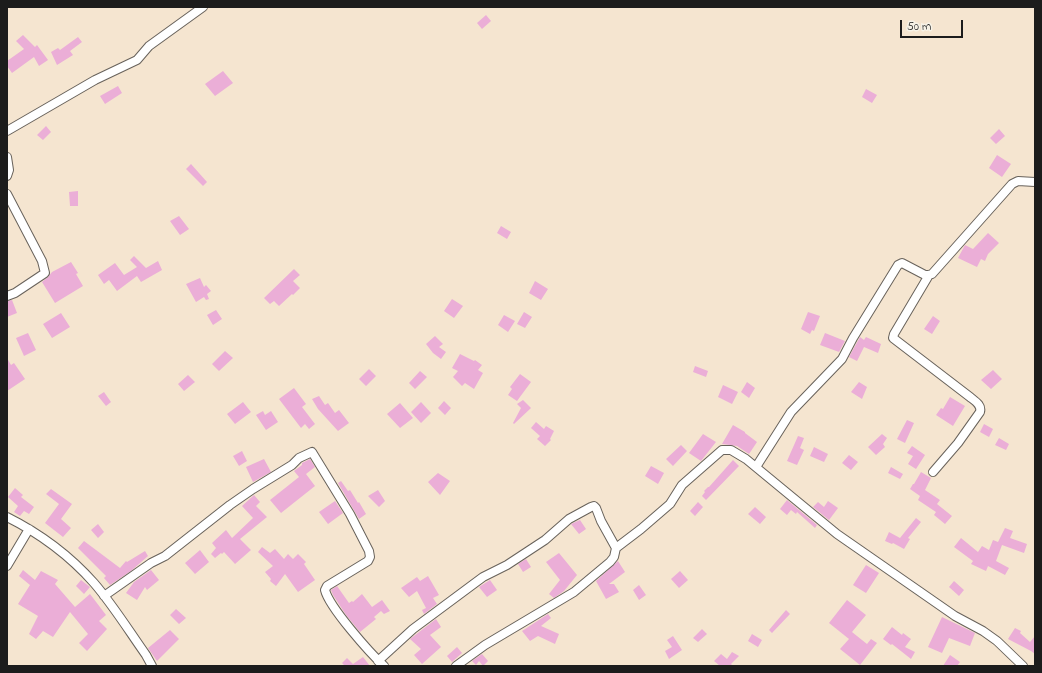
<!DOCTYPE html>
<html>
<head>
<meta charset="utf-8">
<style>
  body { margin:0 }
  #map { position:relative; width:1042px; height:673px; overflow:hidden; background:#f5e5d0; font-family:"Indie Flower",sans-serif }
  canvas { display:block }
  .frame { position:absolute; inset:0; border:8px solid #1c1c1c; pointer-events:none }
  .scale { position:absolute; left:900px; top:20px; width:63px; height:18px; box-sizing:border-box; border:2px solid #1c1c1c; border-top:0; padding-left:5px; font-size:12px; line-height:14px; white-space:nowrap; color:#1c1c1c; -webkit-text-stroke:3px #f7f3e8; paint-order:stroke }
</style>
</head>
<body>
<div id="map">
<canvas width="1042" height="673"></canvas>
<div class="frame"></div>
<div class="scale">50 m</div>
</div>
<script>
const c = document.querySelector('canvas').getContext('2d');
c.lineJoin = 'round';
function fill(path, color) { c.fillStyle = color; c.fill(path, 'evenodd'); }
function strokePath(path, color, width, dash) { c.strokeStyle = color; c.lineWidth = width; c.lineCap = dash ? 'butt' : 'round'; c.setLineDash(dash || []); c.stroke(path); }
const building = new Path2D(`
  M 486,15 L 491,21 L 482,29 L 477,23 Z
  M 23,35 L 35,47 L 37,45 L 48,60 L 39,66 L 34,57 L 12,73 L 7,66 L 7,61 L 24,49 L 16,41 Z
  M 78,37 L 82,42 L 70,51 L 73,55 L 57,65 L 51,52 L 58,48 L 60,50 Z
  M 223,71 L 233,83 L 215,96 L 205,84 Z
  M 118,86 L 122,93 L 105,104 L 100,96 Z
  M 866,89 L 877,95 L 872,103 L 862,97 Z
  M 46,126 L 51,132 L 43,140 L 37,135 Z
  M 999,129 L 1005,136 L 996,144 L 990,138 Z
  M 997,155 L 1011,164 L 1002,177 L 989,168 Z
  M 191,164 L 207,182 L 203,186 L 186,169 Z
  M 78,191 L 78,206 L 70,206 L 69,192 Z
  M 179,216 L 189,229 L 180,235 L 170,221 Z
  M 501,226 L 511,232 L 507,239 L 497,233 Z
  M 988,233 L 999,243 L 988,254 L 985,261 L 981,259 L 977,267 L 958,258 L 965,245 L 973,249 Z
  M 134,256 L 146,268 L 158,261 L 162,270 L 141,282 L 137,276 L 117,291 L 109,280 L 104,284 L 98,275 L 115,263 L 124,275 L 137,267 L 130,260 Z
  M 71,262 L 78,273 L 76,274 L 83,286 L 55,303 L 42,282 L 48,277 L 52,272 Z
  M 294,269 L 300,275 L 293,281 L 300,288 L 293,295 L 292,294 L 279,306 L 274,301 L 270,304 L 264,298 Z
  M 200,278 L 204,287 L 206,285 L 211,291 L 207,294 L 209,299 L 206,300 L 204,297 L 196,302 L 186,284 Z
  M 535,281 L 548,289 L 541,300 L 529,293 Z
  M 452,299 L 463,306 L 454,318 L 444,311 Z
  M 12,300 L 17,313 L 7,317 L 7,301 Z
  M 216,310 L 222,319 L 213,325 L 207,315 Z
  M 524,312 L 532,317 L 525,328 L 517,324 Z
  M 808,312 L 820,316 L 814,331 L 812,330 L 810,334 L 801,329 Z
  M 61,313 L 70,327 L 52,338 L 43,324 Z
  M 504,315 L 515,321 L 508,332 L 498,325 Z
  M 933,316 L 940,321 L 932,334 L 924,329 Z
  M 28,333 L 36,350 L 24,356 L 16,338 Z
  M 825,333 L 845,341 L 839,352 L 820,345 Z
  M 435,336 L 443,344 L 439,347 L 446,352 L 441,359 L 433,353 L 426,344 Z
  M 860,337 L 864,340 L 866,337 L 881,344 L 878,353 L 864,347 L 857,361 L 849,357 Z
  M 225,351 L 233,358 L 219,371 L 212,364 Z
  M 460,354 L 474,361 L 475,360 L 482,365 L 478,370 L 483,373 L 474,389 L 465,383 L 462,386 L 453,377 L 458,371 L 452,368 Z
  M 7,358 L 11,365 L 14,363 L 25,379 L 7,391 Z
  M 695,366 L 708,371 L 706,377 L 693,372 Z
  M 369,369 L 376,376 L 366,386 L 359,379 Z
  M 993,370 L 1002,379 L 991,389 L 981,380 Z
  M 420,371 L 427,377 L 415,389 L 409,383 Z
  M 520,374 L 531,382 L 517,401 L 508,395 L 512,389 L 510,387 Z
  M 188,375 L 195,382 L 184,391 L 178,384 Z
  M 747,382 L 755,388 L 749,398 L 741,392 Z
  M 859,382 L 867,387 L 862,399 L 851,392 Z
  M 723,385 L 738,392 L 732,404 L 718,397 Z
  M 294,388 L 306,404 L 302,407 L 315,424 L 309,429 L 305,424 L 301,428 L 279,399 Z
  M 104,392 L 111,402 L 106,406 L 98,396 Z
  M 319,396 L 325,405 L 328,403 L 335,413 L 339,410 L 349,423 L 338,431 L 318,409 L 312,399 Z
  M 950,397 L 965,406 L 953,426 L 936,415 L 941,408 L 943,409 Z
  M 523,400 L 531,408 L 514,424 L 513,423 L 521,408 L 517,404 Z
  M 444,401 L 451,408 L 445,415 L 438,408 Z
  M 243,402 L 251,412 L 235,424 L 227,414 Z
  M 421,402 L 431,413 L 421,423 L 411,412 Z
  M 400,403 L 413,418 L 400,428 L 387,414 Z
  M 263,411 L 265,415 L 271,411 L 278,422 L 266,430 L 256,415 Z
  M 907,420 L 914,423 L 905,443 L 897,439 Z
  M 536,422 L 544,429 L 546,426 L 554,431 L 550,439 L 551,440 L 545,446 L 537,439 L 540,436 L 531,428 Z
  M 984,424 L 993,429 L 989,437 L 980,432 Z
  M 733,425 L 745,432 L 745,433 L 757,442 L 749,454 L 737,446 L 722,444 Z
  M 703,434 L 716,442 L 701,461 L 689,453 Z
  M 882,434 L 887,438 L 883,444 L 885,447 L 876,455 L 868,447 Z
  M 798,436 L 804,438 L 800,448 L 804,450 L 797,465 L 787,461 Z
  M 999,438 L 1009,444 L 1006,450 L 995,445 Z
  M 681,445 L 687,451 L 673,466 L 666,459 Z
  M 912,446 L 925,455 L 916,469 L 908,464 L 913,456 L 907,453 Z
  M 814,447 L 828,454 L 824,462 L 810,456 Z
  M 242,451 L 247,461 L 239,466 L 233,456 Z
  M 849,455 L 858,462 L 851,470 L 842,463 Z
  M 264,459 L 271,472 L 253,482 L 246,467 Z
  M 310,459 L 315,467 L 306,474 L 315,486 L 281,513 L 270,500 L 299,477 L 294,471 L 302,465 L 302,463 Z
  M 733,460 L 739,466 L 706,500 L 702,496 L 705,492 L 704,491 L 708,487 L 709,487 Z
  M 651,466 L 664,473 L 658,484 L 645,476 Z
  M 891,467 L 903,474 L 900,479 L 888,473 Z
  M 921,472 L 931,478 L 925,490 L 940,500 L 937,504 L 952,516 L 945,524 L 934,515 L 936,512 L 918,500 L 920,496 L 910,489 L 913,484 L 914,484 Z
  M 438,473 L 450,481 L 440,495 L 428,482 Z
  M 341,481 L 348,491 L 350,490 L 358,503 L 359,502 L 366,514 L 359,519 L 338,483 Z
  M 15,488 L 23,495 L 21,497 L 34,507 L 29,514 L 24,511 L 20,516 L 14,512 L 18,506 L 8,497 Z
  M 51,489 L 72,504 L 61,519 L 71,528 L 63,537 L 45,523 L 59,504 L 46,494 Z
  M 378,490 L 385,501 L 379,507 L 368,496 Z
  M 254,495 L 260,502 L 256,506 L 267,517 L 240,539 L 251,550 L 235,564 L 224,552 L 222,554 L 221,553 L 215,558 L 211,554 L 216,548 L 212,543 L 226,530 L 232,538 L 253,518 L 242,506 Z
  M 787,500 L 817,525 L 815,528 L 797,512 L 796,514 L 791,510 L 787,515 L 780,509 Z
  M 335,501 L 343,513 L 328,524 L 319,512 Z
  M 828,501 L 838,508 L 829,520 L 813,507 L 818,502 L 824,507 Z
  M 698,502 L 703,507 L 695,516 L 690,511 Z
  M 755,507 L 766,517 L 760,524 L 748,514 Z
  M 916,518 L 921,522 L 908,538 L 910,539 L 904,549 L 893,543 L 892,544 L 885,541 L 889,532 L 900,538 Z
  M 580,520 L 586,529 L 579,534 L 571,524 Z
  M 98,524 L 104,532 L 98,538 L 91,530 Z
  M 1005,528 L 1013,531 L 1010,538 L 1027,544 L 1024,553 L 1002,545 L 996,561 L 1009,568 L 1005,575 L 988,566 L 986,571 L 971,564 L 973,561 L 954,547 L 961,538 L 978,552 L 982,546 L 989,550 L 993,540 L 998,542 Z
  M 84,541 L 120,568 L 126,561 L 127,562 L 145,551 L 148,556 L 131,571 L 110,585 L 104,578 L 106,576 L 78,548 Z
  M 262,547 L 270,553 L 275,549 L 284,559 L 288,554 L 293,559 L 298,554 L 306,562 L 304,564 L 315,580 L 298,592 L 285,574 L 276,586 L 270,581 L 271,579 L 265,572 L 273,566 L 258,552 Z
  M 200,550 L 209,562 L 195,574 L 185,563 Z
  M 559,553 L 577,575 L 564,591 L 554,598 L 549,594 L 560,580 L 546,562 Z
  M 526,559 L 531,567 L 523,572 L 518,564 Z
  M 618,561 L 625,572 L 609,584 L 614,584 L 619,592 L 606,599 L 596,581 Z
  M 866,565 L 879,573 L 866,593 L 853,585 Z
  M 23,570 L 35,580 L 41,571 L 58,580 L 55,584 L 75,607 L 90,594 L 106,615 L 99,621 L 107,629 L 87,651 L 79,643 L 88,634 L 70,612 L 53,637 L 43,631 L 36,639 L 29,634 L 38,616 L 18,604 L 30,585 L 19,576 Z
  M 151,570 L 159,580 L 147,590 L 145,587 L 137,600 L 126,593 L 134,582 Z
  M 680,571 L 688,580 L 679,588 L 671,579 Z
  M 428,576 L 439,595 L 433,598 L 437,604 L 424,614 L 422,610 L 426,608 L 417,591 L 409,597 L 401,588 L 417,577 L 420,581 Z
  M 81,580 L 90,587 L 84,594 L 76,586 Z
  M 490,580 L 497,590 L 487,597 L 479,587 Z
  M 954,581 L 964,590 L 959,596 L 949,587 Z
  M 639,585 L 646,595 L 639,600 L 633,590 Z
  M 337,586 L 349,603 L 352,601 L 353,602 L 362,594 L 372,607 L 382,600 L 390,611 L 384,614 L 381,611 L 374,617 L 376,619 L 360,632 L 346,615 L 333,595 L 331,590 Z
  M 847,600 L 866,615 L 852,632 L 867,644 L 871,639 L 877,643 L 860,665 L 840,649 L 849,639 L 829,623 Z
  M 176,609 L 186,618 L 179,624 L 170,615 Z
  M 786,610 L 790,614 L 772,633 L 769,630 Z
  M 548,614 L 551,618 L 541,626 L 559,634 L 555,644 L 538,636 L 530,641 L 522,631 Z
  M 942,617 L 975,633 L 970,646 L 949,638 L 942,653 L 928,647 Z
  M 436,619 L 441,627 L 430,635 L 441,647 L 422,664 L 414,655 L 421,649 L 410,639 Z
  M 892,627 L 902,635 L 903,633 L 911,639 L 905,647 L 915,652 L 911,659 L 892,644 L 891,645 L 883,639 Z
  M 1015,628 L 1021,631 L 1020,633 L 1030,642 L 1035,636 L 1035,654 L 1031,651 L 1008,639 Z
  M 702,629 L 707,634 L 698,642 L 693,638 Z
  M 170,630 L 179,639 L 157,661 L 148,648 Z
  M 752,634 L 762,640 L 758,647 L 748,641 Z
  M 673,636 L 682,650 L 669,659 L 665,651 L 672,647 L 667,640 Z
  M 457,647 L 462,653 L 452,662 L 447,656 Z
  M 732,652 L 739,656 L 731,664 L 733,666 L 720,666 L 714,661 L 721,654 L 727,659 Z
  M 482,654 L 488,661 L 483,666 L 479,661 L 476,665 L 472,661 Z
  M 950,655 L 960,662 L 957,666 L 943,666 Z
  M 363,657 L 370,666 L 345,666 L 342,663 L 347,658 L 353,664 Z`);
const street = new Path2D(`
  M 7,131 L 95,80 L 137,60 L 149,46 L 203,7
  M 7,157 L 9,170 L 7,176
  M 7,194 L 42,261 L 45,273 L 15,293 L 7,296
  M 929,275 L 894,334 L 893,338 L 970,397 C 975,401 982,405 980,412 L 958,443 L 933,472
  M 756,467 L 791,412 L 842,359 L 853,338 L 898,265 L 902,263 L 925,275 L 929,275 L 932,274 L 1012,184 L 1018,181 L 1035,182
  M 7,517 C 39,533 70,556 94,583 C 113,605 129,631 146,655 L 152,666
  M 7,566 L 29,529
  M 104,596 L 151,563 L 165,556 L 230,505 L 253,489 L 292,465 L 299,458 L 312,452 L 350,514 L 369,551 L 370,557 L 368,561 L 327,586 L 325,590 C 329,607 370,653 384,666
  M 378,661 L 413,629 L 483,577 L 507,565 L 545,540 L 569,519 L 591,507 L 594,506 L 596,508 L 601,521 L 616,548
  M 456,666 L 485,645 L 574,592 L 610,562 L 614,557 L 616,548 L 641,529 L 670,504 L 682,485 L 722,450 L 731,450 L 746,459 L 837,534 L 955,616 L 983,631 L 997,641 L 1023,666`);
fill(building, '#ebaed7');
strokePath(street, '#68625b', 10);
strokePath(street, '#fff', 8);
</script>
</body>
</html>
